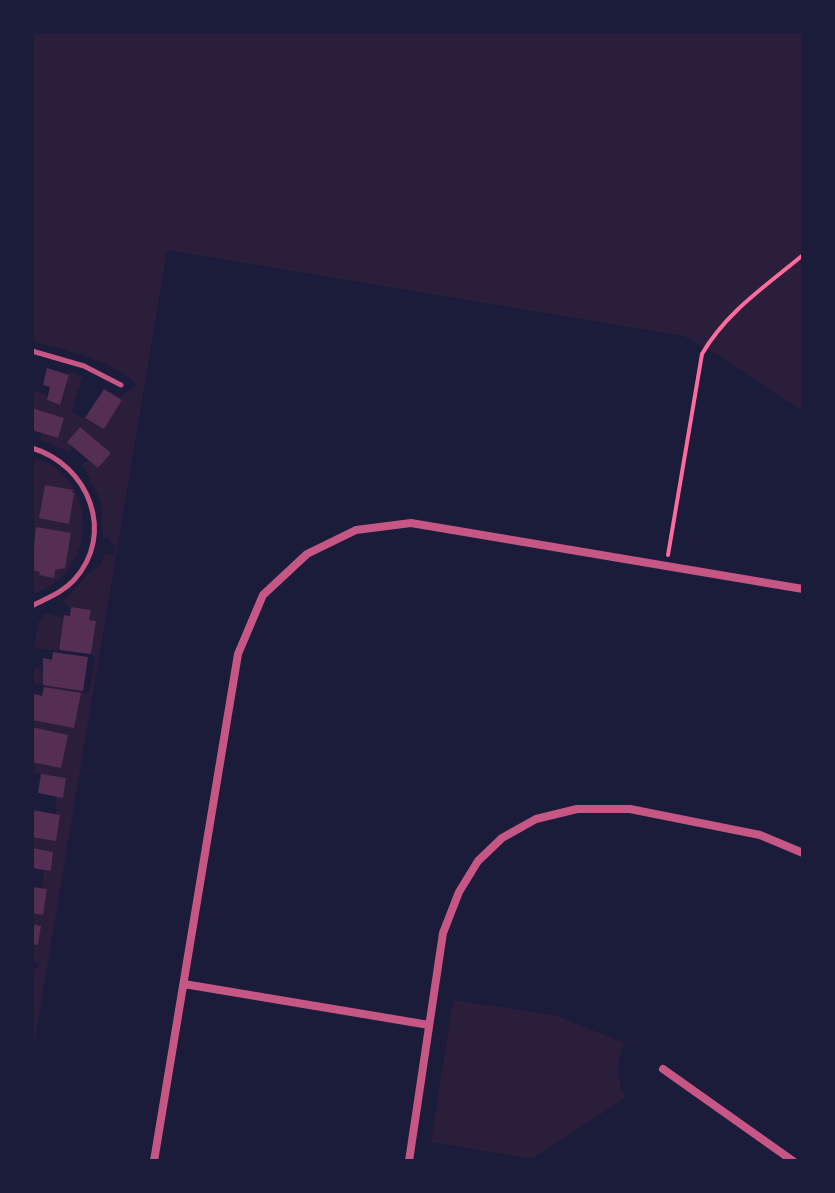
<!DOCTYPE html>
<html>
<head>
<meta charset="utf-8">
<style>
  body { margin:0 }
  #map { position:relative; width:835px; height:1193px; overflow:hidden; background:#1b1b3a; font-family:"Fira Sans",sans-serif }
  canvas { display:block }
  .frame { position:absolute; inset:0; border:34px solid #1b1b3a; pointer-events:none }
</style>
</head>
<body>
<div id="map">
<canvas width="835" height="1193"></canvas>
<div class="frame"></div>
</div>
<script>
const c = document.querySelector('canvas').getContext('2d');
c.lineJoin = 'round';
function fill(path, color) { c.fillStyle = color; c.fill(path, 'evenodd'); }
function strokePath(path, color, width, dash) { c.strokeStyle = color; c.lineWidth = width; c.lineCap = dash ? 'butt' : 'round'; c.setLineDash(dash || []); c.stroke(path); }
const green = new Path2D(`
  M 32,32 L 803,32 L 803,412 L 720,356 L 684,336 L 167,250 L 32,1057 L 32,978 L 34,969 L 37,969 L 39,963 L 32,962 L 32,944 L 38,945 L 41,926 L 32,924 L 32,913 L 43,914 L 47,890 L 42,888 L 44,870 L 51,871 L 53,852 L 32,848 L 32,837 L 59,815 L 56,814 L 56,797 L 63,797 L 66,778 L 32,773 L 32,762 L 68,735 L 32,727 L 32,720 L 74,728 L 80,694 L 32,684 L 32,668 L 41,667 L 41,672 L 84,693 L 89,693 L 95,656 L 91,654 L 96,621 L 89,620 L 90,610 L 68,606 L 63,601 C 76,591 88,569 100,566 L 105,554 L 113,555 L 115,547 L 108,538 L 103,539 L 101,502 L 82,464 L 89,460 L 98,468 L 111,453 L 80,427 L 67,442 L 72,447 L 70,452 L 40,440 L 41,432 L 58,437 L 64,418 L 32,408 L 32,390 L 48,395 L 47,401 L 60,405 L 69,375 L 67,371 L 82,376 L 72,412 L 104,429 L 122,400 L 119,398 L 136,385 C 120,362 59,348 32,341 Z
  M 32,457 C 42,461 52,464 60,471 C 100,509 86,579 32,594 Z
  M 45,613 L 64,618 L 58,651 L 34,648 L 38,623 Z
  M 453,1000 L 554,1015 L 624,1043 C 617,1063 616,1078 625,1098 L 532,1159 L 431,1142 Z`);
const building = new Path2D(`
  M 47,368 L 69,375 L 60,405 L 47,400 L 50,387 L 43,385 Z
  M 104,389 L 122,400 L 104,429 L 85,418 Z
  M 32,408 L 64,418 L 58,438 L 32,430 Z
  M 80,427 L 111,453 L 98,468 L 67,442 Z
  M 45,485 L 73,490 L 72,493 L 74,493 L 69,524 L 39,518 Z
  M 36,527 L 71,533 L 65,568 L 55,570 L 54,578 L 39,575 L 40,572 L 32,570 Z
  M 71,607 L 91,610 L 89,620 L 96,621 L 91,654 L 59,650 L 64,615 L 70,616 Z
  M 53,652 L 88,657 L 83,691 L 43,685 L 43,658 L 52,660 Z
  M 44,687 L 81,693 L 74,728 L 32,720 L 34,694 L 42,696 Z
  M 32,727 L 68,735 L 61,768 L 32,762 Z
  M 41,774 L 66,778 L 63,798 L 38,793 Z
  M 32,810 L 60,815 L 56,841 L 32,837 Z
  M 32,848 L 53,852 L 51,871 L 32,868 Z
  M 32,887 L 47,889 L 43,915 L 32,913 Z
  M 32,924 L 41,926 L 38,945 L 32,944 Z`);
const path = new Path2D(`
  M 668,555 L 702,354 C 726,312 767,285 803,255`);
const service = new Path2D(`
  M 32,351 L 84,366 L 121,385
  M 32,448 C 89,465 116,534 74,580 C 62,593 47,598 32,606`);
const minor = new Path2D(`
  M 184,984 L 429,1025
  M 663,1069 L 793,1161
  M 154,1161 L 238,654 L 263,595 L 307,554 L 356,530 L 411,523 L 803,589
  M 409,1161 L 443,933 L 459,892 L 478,861 L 502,838 L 536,819 L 577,809 L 630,809 L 760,835 L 803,853`);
fill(green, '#2a1e3b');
fill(building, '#542f53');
strokePath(path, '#ff6b9d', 4);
strokePath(service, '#c65784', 5);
strokePath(minor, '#c65784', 8);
</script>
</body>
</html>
